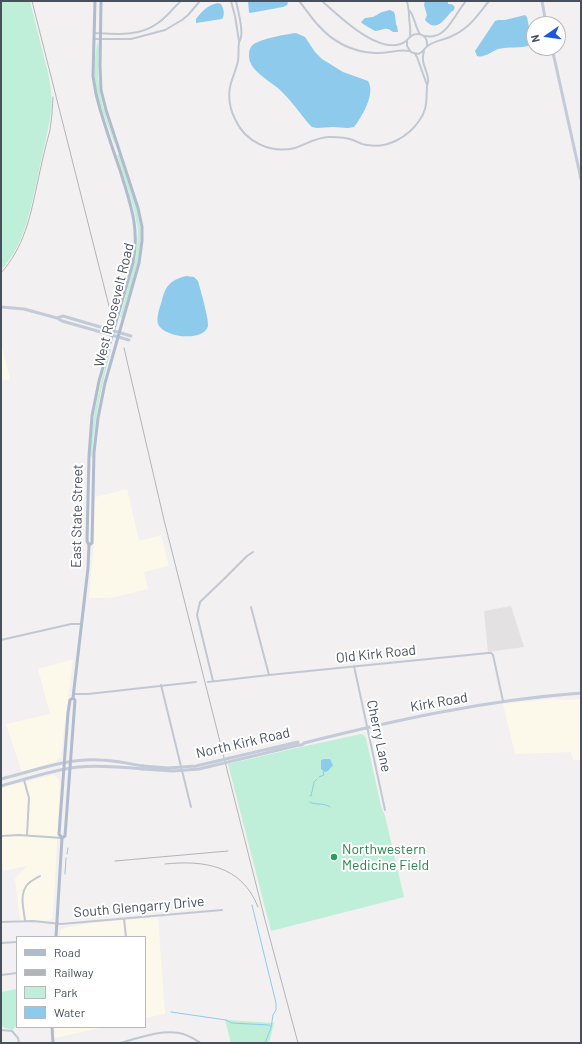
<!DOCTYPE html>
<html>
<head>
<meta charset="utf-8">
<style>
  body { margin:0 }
  #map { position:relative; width:582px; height:1044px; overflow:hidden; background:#f2f0f0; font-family:Barlow,sans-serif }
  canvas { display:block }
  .frame { position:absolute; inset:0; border:2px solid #48505d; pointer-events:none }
  .legend { position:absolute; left:16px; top:936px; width:130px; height:92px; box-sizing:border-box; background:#fff; border:1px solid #b6b9be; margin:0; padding:5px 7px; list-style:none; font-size:12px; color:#48505d }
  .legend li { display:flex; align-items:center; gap:8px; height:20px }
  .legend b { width:20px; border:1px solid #b6b9be }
  .north { position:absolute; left:526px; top:16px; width:40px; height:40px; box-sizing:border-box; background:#fff; border:1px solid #b6b9be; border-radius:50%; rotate:257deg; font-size:11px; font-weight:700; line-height:16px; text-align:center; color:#48505d }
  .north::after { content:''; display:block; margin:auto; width:14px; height:18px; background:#1c56e0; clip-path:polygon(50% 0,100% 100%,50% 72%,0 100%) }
</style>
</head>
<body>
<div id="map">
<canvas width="582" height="1044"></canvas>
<div class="frame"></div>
<ul class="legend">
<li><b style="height:5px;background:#b0bbce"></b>Road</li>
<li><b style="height:5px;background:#b2b4ba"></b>Railway</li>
<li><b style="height:11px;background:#bfefd8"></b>Park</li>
<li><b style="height:11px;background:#8dcaeb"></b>Water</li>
</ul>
<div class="north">N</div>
</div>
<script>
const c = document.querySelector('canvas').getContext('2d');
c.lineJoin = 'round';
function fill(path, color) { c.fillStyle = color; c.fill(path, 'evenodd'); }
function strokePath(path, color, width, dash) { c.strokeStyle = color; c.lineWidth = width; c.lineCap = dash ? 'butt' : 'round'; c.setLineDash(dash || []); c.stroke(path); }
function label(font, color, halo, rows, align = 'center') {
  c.font = font + ' Barlow,sans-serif'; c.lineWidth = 4; c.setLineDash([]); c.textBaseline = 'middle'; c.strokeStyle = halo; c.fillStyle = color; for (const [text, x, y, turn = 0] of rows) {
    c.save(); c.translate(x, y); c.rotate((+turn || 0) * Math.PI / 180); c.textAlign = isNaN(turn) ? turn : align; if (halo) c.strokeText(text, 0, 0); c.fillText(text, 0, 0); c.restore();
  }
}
const commercial = new Path2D(`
  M 1,342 L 10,379 L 1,381 Z
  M 127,489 L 139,541 L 161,535 L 169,566 L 144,572 L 148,589 L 110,598 L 89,598 L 94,540 L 95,497 Z
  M 73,659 L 64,729 L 61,757 L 56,761 L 22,772 L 6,724 L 50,714 L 38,669 Z
  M 551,699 L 569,700 L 581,699 L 581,760 L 573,760 L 571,752 L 515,754 L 503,704 Z
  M 53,775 L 55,776 L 59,780 L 60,785 L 53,917 L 51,920 L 47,921 L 34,920 L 20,920 L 15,879 L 27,866 L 3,871 L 1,853 L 1,788 Z
  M 158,917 L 165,1014 L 145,1018 L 145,937 L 127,937 L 126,920 Z
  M 124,920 L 125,937 L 59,937 L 61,930 L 68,927 L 92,923 Z
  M 55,1027 L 105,1027 L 54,1038 Z`);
const education = new Path2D(`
  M 511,606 L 524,647 L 488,652 L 484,611 Z`);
const green = new Path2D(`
  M 1,1 L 30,1 C 34,17 38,33 42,49 C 48,73 55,95 50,119 C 46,140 41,160 37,180 C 30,211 24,246 1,270 Z
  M 98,41 C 100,54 97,70 99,85 C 101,105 109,124 115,143 L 114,143 C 109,129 104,116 99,102 C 95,89 94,73 95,59 C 96,53 96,47 98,41 Z
  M 119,154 C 127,178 138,203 140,228 C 143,258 130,289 122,318 L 120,317 L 136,256 L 138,231 L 134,209 L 117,155 Z
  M 110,349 L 111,349 C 102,384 94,420 92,457 L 90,456 C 91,441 92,425 95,410 C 99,389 104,369 110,349 Z
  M 361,734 L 364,735 L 366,738 L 381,806 L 385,816 L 404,897 L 271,931 L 228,764 L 301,747 Z
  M 17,989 L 17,1025 L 12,1030 L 2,1027 L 1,1019 L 1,992 Z
  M 225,1020 L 274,1023 L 269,1043 L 231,1043 Z`);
const water = new Path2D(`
  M 248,1 L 287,1 L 288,3 L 287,5 L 283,7 L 250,13 L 249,12 Z
  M 425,1 L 448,1 L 448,4 C 452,4 456,5 454,10 L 451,12 C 444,20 436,33 425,20 L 427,15 L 424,5 Z
  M 218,3 L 221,4 C 224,9 225,15 222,19 L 196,23 L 196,19 C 202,11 208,5 218,3 Z
  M 390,10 L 394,12 L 395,15 L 396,24 L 397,26 L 398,32 L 393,32 C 386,26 384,30 375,31 L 363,24 L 361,22 L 365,18 L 373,17 L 382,12 Z
  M 525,15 L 527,17 L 531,38 L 531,45 C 520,49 509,46 498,49 C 491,52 484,58 477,56 L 475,51 L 495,21 L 498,20 L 505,20 Z
  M 296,33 L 305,37 L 315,52 L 322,59 L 343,72 L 368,81 C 376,93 362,117 354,127 L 348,128 L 333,127 L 317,128 L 312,127 L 309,124 C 299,112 290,99 279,89 C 271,82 255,73 251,64 C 248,58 248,47 254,44 C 261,39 287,34 296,33 Z
  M 186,276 L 194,277 L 198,281 C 200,288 209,319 208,326 C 204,342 164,338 158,324 C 156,317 160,307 162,300 C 166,285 171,280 186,276 Z
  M 324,759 L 330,759 L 333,765 L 328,771 L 325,772 L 321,769 L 321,760 Z`);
const stream = new Path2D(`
  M 319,777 L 324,775 L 323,771
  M 310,796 L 312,795 L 311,793 L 312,792 L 314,782 L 317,779
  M 310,802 C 316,806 324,802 330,807
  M 67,854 L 68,848
  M 65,874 L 66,858
  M 252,905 L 276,1003 L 276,1010 L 273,1015 L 271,1028 L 265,1043
  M 171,1012 L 226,1020 L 232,1023 L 269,1025 L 271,1027`);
const street = new Path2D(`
  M 231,1 L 235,16 L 239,41
  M 236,1 C 238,12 243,26 241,37 C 241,39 239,41 239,43 C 238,49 239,55 238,61 C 236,70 232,78 230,87 C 228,98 230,109 235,119 C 245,142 271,154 295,148 C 307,144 317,137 329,137 C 337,137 346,137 353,140 C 358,142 362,145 367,145 C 387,149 408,137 419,121 C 428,109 426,100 427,86 C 427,84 429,82 428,80 C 428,70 420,64 424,51
  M 299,1 C 306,9 311,18 318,25 C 333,42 353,52 375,53 C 387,54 398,49 409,51
  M 322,1 C 339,16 382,59 406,41
  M 407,1 C 408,6 409,10 409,15 C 409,22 411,28 410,35
  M 410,11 C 415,18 415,27 420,34
  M 94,33 C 116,34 139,37 158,23 C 167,17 173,8 181,1
  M 424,36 C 427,36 431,37 434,36 C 448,34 457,11 466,1
  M 94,39 L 131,39 L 165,30 L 182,20 L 188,15 L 200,1
  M 427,46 C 428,33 415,30 407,40 L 407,46 L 411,52 C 423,57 421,50 429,45 C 435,41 443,40 450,37 C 470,28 476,17 489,1
  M 415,54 L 417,57 L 427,85
  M 1,319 L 1,327
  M 251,607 L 269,675
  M 1,640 L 71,624 L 81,624
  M 354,666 L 385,810
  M 213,681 L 197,615 L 200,602 L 226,577 L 247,556 L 253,552
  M 208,682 L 269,675 L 488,653 L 491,653 L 493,655 L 503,701
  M 161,685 L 191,807
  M 73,694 L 88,694 L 196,682
  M 24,780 L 29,798 L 27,835
  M 1,836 L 19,835 L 62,838
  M 124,919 L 126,937
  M 25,921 C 24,910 19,895 27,885 C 30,881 35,879 40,876
  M 1,922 L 33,921 L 61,924 L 222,910
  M 1,943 L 17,942
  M 1,975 L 17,973
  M 1,1030 L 12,1031 L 18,1038 L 19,1043
  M 120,1043 C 139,1038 159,1030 179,1033 C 187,1034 194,1039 201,1043`);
const secondary = new Path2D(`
  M 542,1 L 546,24
  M 552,48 L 581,179
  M 1,307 L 24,309 L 57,318 L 63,316 L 131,336
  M 57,318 L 62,321 L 129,340
  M 299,745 L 302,745 L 304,743 C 395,720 487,700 581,693
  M 1,779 C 34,771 66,758 100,760 C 115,760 129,764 143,766
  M 1,786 C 26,779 52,770 78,767 C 100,765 122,767 143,769`);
const primary = new Path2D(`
  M 89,545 L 92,543 L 94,452 L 98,418 L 105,383 L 139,263 L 142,241 L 142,227 L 138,208 L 106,110 L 101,90 L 100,66 L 101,1
  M 62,838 L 59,834 L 68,713 L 70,700 L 73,698 L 88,568 L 89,545 L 87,541 L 89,456 L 92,416 L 99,381 L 133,263 C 140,227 130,203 120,170 C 113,150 106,129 100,109 L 96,94 L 93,76 L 95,1
  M 56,937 L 62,838 L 65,836 L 75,700 L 73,698
  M 52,1027 L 53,1043`);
const rail = new Path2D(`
  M 32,1 L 111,314
  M 1,273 C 24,247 30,218 37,185 C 41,166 45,148 50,130 L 52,114 L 53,97
  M 124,348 L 164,520 L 265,920 L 298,1043
  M 115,861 L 228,851
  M 165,864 C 203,860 242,865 258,907`);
const secondaryBridge = new Path2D(`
  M 143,766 L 168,768 L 196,766 L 298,742
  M 143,769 L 173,771 L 199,769 L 299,745`);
const markers = [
  [334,857,4,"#2e9e5b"]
];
const streetNames = [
  ["West Roosevelt Road",114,305,-76],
  ["East State Street",77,516,-89],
  ["Old Kirk Road",376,654,-6],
  ["Kirk Road",439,702,-10],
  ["Cherry Lane",379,736,78],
  ["North Kirk Road",243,743,-13],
  ["South Glengarry Drive",139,907,-5]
];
const leisureNames = [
  ["Northwestern",342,849],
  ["Medicine Field",342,865]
];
fill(commercial, '#fcf9ea');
fill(education, '#e3e1e2');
fill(green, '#bfefd8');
fill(water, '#8dcaeb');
strokePath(stream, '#8dcaeb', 1);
strokePath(street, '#c1c8d1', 2);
strokePath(secondary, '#c3cad8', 3);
strokePath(primary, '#b0bbce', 3);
strokePath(rail, '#b2b4ba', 1);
strokePath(secondaryBridge, '#c3cad8', 3);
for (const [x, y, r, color] of markers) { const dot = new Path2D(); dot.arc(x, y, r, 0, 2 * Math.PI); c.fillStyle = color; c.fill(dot); strokePath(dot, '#fff', 1.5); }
label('14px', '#48505d', '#fff', streetNames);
label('14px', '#27864d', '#fff', leisureNames, 'left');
</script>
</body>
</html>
